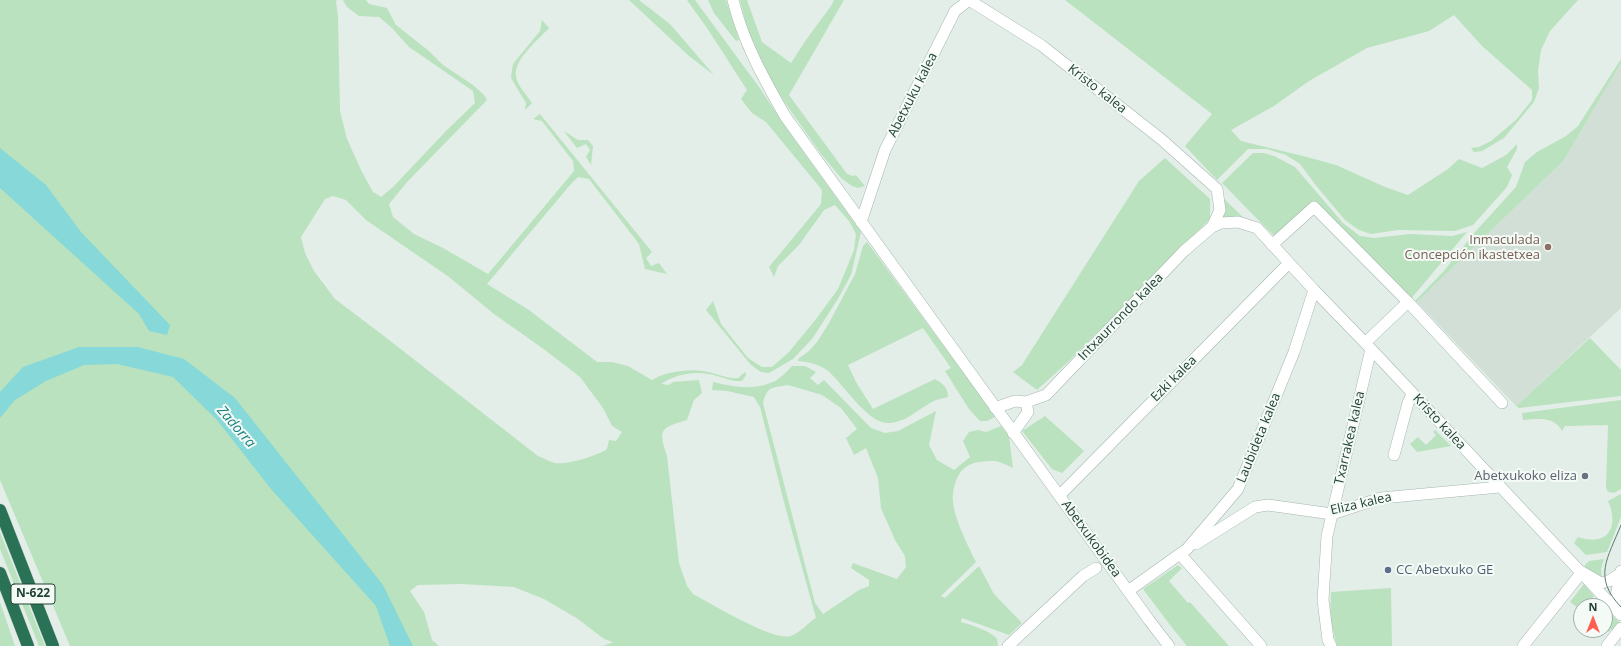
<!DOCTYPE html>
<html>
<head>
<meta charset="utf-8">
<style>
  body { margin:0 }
  #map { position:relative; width:1621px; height:646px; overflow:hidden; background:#e3eee8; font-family:"Open Sans",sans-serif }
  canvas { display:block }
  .north { position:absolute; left:1573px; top:598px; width:40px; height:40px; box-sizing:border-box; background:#f4faf6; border:1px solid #a0b0a8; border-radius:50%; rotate:0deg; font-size:11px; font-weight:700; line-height:16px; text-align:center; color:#214233 }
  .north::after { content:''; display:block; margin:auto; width:14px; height:18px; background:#ff5e51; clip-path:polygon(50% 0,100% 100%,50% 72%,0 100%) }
</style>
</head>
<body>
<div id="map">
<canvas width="1621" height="646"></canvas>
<div class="north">N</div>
</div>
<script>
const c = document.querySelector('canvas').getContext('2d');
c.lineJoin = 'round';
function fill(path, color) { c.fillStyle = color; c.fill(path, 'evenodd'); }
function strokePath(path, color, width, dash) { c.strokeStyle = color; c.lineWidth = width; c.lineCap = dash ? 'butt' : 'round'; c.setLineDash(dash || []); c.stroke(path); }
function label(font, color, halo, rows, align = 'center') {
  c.font = font + ' "Open Sans",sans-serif'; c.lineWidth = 4; c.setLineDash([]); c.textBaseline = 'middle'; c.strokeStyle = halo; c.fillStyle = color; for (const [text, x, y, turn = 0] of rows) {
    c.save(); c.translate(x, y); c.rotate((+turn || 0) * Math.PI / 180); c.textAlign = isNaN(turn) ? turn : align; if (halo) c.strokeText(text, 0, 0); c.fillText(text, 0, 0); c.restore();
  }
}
const built = new Path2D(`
  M 1621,63 L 1621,308 L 1516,406 L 1417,302 L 1556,168 L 1564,160 Z`);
const green = new Path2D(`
  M 0,0 L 337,0 L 336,1 L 338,17 L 340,111 L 347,139 L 362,172 L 373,192 L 381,197 L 393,187 L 446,131 L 475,103 L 473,91 L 409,47 L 392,28 L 379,17 L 359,16 L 347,7 L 343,0 L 366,0 L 369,4 L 387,8 L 396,25 L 429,51 L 443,65 L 473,85 L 484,95 L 487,100 L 408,181 L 389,204 L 393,217 L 414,234 L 443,248 L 488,274 L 574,171 L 573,161 L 542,121 L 533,119 L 540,114 L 652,252 L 646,258 L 651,266 L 659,263 L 667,274 L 645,269 L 639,244 L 589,179 L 578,177 L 570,185 L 487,284 L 529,310 L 597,362 L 612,362 L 628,366 L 652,380 C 667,371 691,368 708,372 C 718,374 728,379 738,378 L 745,372 L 746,375 L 742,381 C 730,382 721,376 709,374 C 691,371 675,375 661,384 L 669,385 L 673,382 L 699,380 L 702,393 L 694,400 L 687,420 C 660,428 658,429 667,456 L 679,563 L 687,586 L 693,594 C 710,603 774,642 791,636 C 801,632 808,623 816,618 L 785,506 L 760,407 L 754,397 L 727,391 L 712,390 L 713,382 C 734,387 754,391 775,381 C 781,378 787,371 792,366 L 805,366 L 816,372 L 810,378 L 818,385 L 824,380 L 871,428 L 885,433 L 898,431 L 936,411 L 929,445 L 937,460 L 954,470 L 970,457 L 963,441 L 969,432 L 978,430 L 986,432 L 1001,426 L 1009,436 L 1013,468 C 997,460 995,460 978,462 C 967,464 959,471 956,481 C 955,485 953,489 953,493 C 950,511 968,546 976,562 L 941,596 L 945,598 L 979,566 L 994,594 L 1022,623 L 1009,635 L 962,618 L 961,622 C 969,624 993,632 997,639 C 997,640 998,645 998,646 L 603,646 L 613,642 L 604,639 L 578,619 L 544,599 L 514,587 L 462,584 L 418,585 L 410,591 L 424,612 L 432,640 L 439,646 L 70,646 L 0,480 ZM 333,196 L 346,200 L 366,220 L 449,277 L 494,314 L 545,350 L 580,377 L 603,408 L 612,426 L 622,432 L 616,441 L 609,440 L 607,449 C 597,456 567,465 555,463 C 550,462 543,458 538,456 L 380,333 L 335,299 L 314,271 L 305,253 L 301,237 L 325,199 ZM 788,385 L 822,395 L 841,408 L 857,429 L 846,438 L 854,455 L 866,448 L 878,478 L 881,508 L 895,540 L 905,556 L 906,567 L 897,579 L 853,563 L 851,568 L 869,580 L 869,586 L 859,590 L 823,614 L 815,603 L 763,403 C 767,386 772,388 788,385 Z
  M 629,0 L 639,0 L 670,24 L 714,75 L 689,56 Z
  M 687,0 L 695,0 L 759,87 L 787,129 L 861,232 L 851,275 L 838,299 L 812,339 L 793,359 L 769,373 L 761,372 L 751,365 L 706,310 L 713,301 L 721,324 L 748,358 L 762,367 L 772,367 L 789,352 L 816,319 L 838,289 L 854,250 L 856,234 L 849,221 L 835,205 L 824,210 L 799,245 L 778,266 L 774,277 L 769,267 L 821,204 L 822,190 L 766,122 L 752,113 L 741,99 L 747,90 L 709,31 Z
  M 708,0 L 726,0 L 739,40 L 736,41 L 714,13 Z
  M 740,0 L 747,0 L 762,42 L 791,63 L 806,40 L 831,6 L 834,0 L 844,0 L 789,95 L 847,174 L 853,176 L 856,175 L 865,186 L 858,188 L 852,186 L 841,178 L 821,154 L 781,97 L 765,71 L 748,33 Z
  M 1065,0 L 1578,0 L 1550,31 L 1541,50 L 1538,71 L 1539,88 L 1534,102 L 1504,138 L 1482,151 L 1474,152 L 1471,148 L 1479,147 L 1491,141 L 1516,120 L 1532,100 L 1532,90 L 1482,46 L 1454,15 L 1429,31 L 1367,48 L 1309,81 L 1274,106 L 1231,130 L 1241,141 L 1307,157 L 1336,165 L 1385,187 L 1408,195 L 1448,169 L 1459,159 L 1482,168 L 1506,155 L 1517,144 L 1517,149 L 1507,167 L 1512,175 L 1507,187 L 1473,225 L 1455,231 L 1398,230 L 1371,234 L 1359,230 L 1345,220 L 1318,188 L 1300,164 L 1286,155 L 1267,149 L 1248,149 L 1217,180 L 1185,146 L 1212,114 Z
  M 542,20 L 549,28 C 539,39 513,60 516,76 C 517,86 527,95 532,103 L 525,110 L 526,103 L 511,78 L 513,64 L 540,31 Z
  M 1621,59 L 1621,63 L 1564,160 L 1556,168 L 1417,302 L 1413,303 L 1443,272 L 1475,232 L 1516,187 L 1525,162 L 1537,152 L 1566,136 L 1578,126 Z
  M 564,131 L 578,140 L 588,140 L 593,146 L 591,165 L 586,157 L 590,150 L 586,144 L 577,148 Z
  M 1253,153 L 1264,153 L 1274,156 L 1295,167 L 1343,223 L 1360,236 L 1374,238 L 1410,234 L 1452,236 L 1467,232 L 1410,300 L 1316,202 L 1276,238 L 1222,183 Z
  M 1165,158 L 1210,199 L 1210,219 L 1070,360 L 1037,390 L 1013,372 L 1022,365 L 1139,181 Z
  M 1223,198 L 1244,218 L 1232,217 L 1220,218 Z
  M 867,242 L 982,398 L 995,417 L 987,421 L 980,421 L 969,409 L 945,371 L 951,368 L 923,328 L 848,365 L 856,382 L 873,409 L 935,379 C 943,384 948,387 948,397 C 944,398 940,399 936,400 C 920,407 908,422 889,423 C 868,425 843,383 827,370 C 818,364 809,362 798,361 L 799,358 L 809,351 L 817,342 L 829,323 L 855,274 L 863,246 Z
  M 1590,338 L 1621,370 L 1621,396 L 1519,408 L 1516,406 Z
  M 1621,400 L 1621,489 L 1614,493 L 1608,492 L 1606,488 L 1608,425 L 1565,426 L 1562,431 C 1554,416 1538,419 1523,420 L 1522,413 Z
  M 1045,416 L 1084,451 L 1062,473 L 1052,469 L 1022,431 Z
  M 1435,430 L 1451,446 L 1417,452 L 1410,444 L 1418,437 L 1426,445 L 1436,435 L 1433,432 Z
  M 1621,494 L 1621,517 L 1607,552 L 1586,555 L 1574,543 L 1578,537 C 1607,547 1620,528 1608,501 Z
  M 0,532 L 45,646 L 39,646 L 0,549 Z
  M 1604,559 L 1601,569 L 1602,580 L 1592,575 L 1584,566 L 1589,561 Z
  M 1178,565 L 1182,568 L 1169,581 L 1188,603 L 1190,602 L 1229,646 L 1187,646 L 1170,625 L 1143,589 Z
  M 1584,584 L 1594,596 L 1586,606 L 1581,606 L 1581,610 L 1570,602 Z
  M 1391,588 L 1392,646 L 1337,646 L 1330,619 L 1331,592 Z
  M 0,602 L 15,646 L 0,646 Z
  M 1609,612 L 1621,624 L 1615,632 L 1611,629 L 1609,632 L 1605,629 L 1605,616 Z`);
const water = new Path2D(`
  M 0,148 L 46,185 L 81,232 L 170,325 L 167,335 L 149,331 L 139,314 L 0,188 Z
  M 79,347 L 138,347 L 184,359 L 235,398 L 383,585 L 413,646 L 390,646 L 376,606 L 271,489 L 217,420 L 173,377 L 117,364 L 84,365 L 46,381 L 15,400 L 0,418 L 0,392 L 23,367 Z`);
const minor = new Path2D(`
  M 733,0 C 743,42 764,79 785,116 L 1149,620 L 1169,646
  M 861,222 L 885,150 L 955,11 L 969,0 L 1041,45 L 1161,139 L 1217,189 L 1220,210 L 1212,227
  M 1272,245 L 1314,207 L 1408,302 L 1502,403
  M 1365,343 L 1408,302
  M 995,408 L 1015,401 L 1026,402 L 1046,395 L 1184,251 L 1212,227 L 1221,223 L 1238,222 L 1257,228 L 1314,290 L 1371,349 L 1621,615
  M 1013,433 L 1028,412 L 1026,402
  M 1394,455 L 1408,403 L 1412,394
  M 1060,495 L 1289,263
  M 1196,544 L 1255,507 L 1268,505 L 1332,514 L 1381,498 L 1500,487
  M 1180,554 L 1261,646
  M 1128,591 L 1187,549 L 1238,489 L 1294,352 L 1314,290
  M 1618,612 L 1615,601 L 1621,571
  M 1008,646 L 1083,576 L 1096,568
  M 1331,646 L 1328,640 L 1323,600 L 1327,536 L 1371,349
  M 1523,646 L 1582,572 L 1601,583 L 1609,581 L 1620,574
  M 1607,646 L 1621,628`);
const highway = new Path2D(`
  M 0,510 L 53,646
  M 0,573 L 28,646`);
const tram = new Path2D(`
  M 1621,525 C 1608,558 1592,577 1621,607`);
const markers = [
  [1548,247,4,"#8d6e63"],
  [1585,476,4,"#6b7280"],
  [1388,570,4,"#5c6f8a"]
];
const shields = [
  [33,594,44]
];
const shieldNames = [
  ["N-622",33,594]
];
const streetNames = [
  ["Kristo kalea",1097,89,38],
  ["Abetxuku kalea",913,95,-63],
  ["Intxaurrondo kalea",1121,317,-46],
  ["Ezki kalea",1174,379,-45],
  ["Kristo kalea",1439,422,47],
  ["Laubideta kalea",1259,438,-68],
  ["Txarrakea kalea",1350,438,-77],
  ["Eliza kalea",1361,504,-13],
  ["Abetxukobidea",1091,539,54]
];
const educationNames = [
  ["Inmaculada",1540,240],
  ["Concepción ikastetxea",1540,255]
];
const worshipNames = [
  ["Abetxukoko eliza",1577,476]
];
const serviceNames = [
  ["CC Abetxuko GE",1396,570]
];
const waterNames = [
  ["Zadorra",236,427,49]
];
fill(built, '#d1dfd6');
fill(green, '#bae2be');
fill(water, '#86d9d8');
strokePath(minor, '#a5b7ae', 12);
strokePath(highway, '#c1cac6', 13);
strokePath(minor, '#fff', 11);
strokePath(highway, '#297256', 12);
strokePath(tram, '#5b7d6e', 1);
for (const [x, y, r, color] of markers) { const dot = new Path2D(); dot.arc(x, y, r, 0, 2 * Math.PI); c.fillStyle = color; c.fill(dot); strokePath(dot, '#f4faf6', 1.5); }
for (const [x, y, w] of shields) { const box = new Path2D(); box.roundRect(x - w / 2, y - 10, w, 20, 3); c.fillStyle = '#f4faf6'; c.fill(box); strokePath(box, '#214233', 1); }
label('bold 12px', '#214233', null, shieldNames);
label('13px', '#214233', '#f4faf6', streetNames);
label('13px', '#785e54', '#f4faf6', educationNames, 'right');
label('13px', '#5b616d', '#f4faf6', worshipNames, 'right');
label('13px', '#4e5e75', '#f4faf6', serviceNames, 'left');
label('italic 14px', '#147f7f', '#f4faf6', waterNames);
</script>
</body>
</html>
